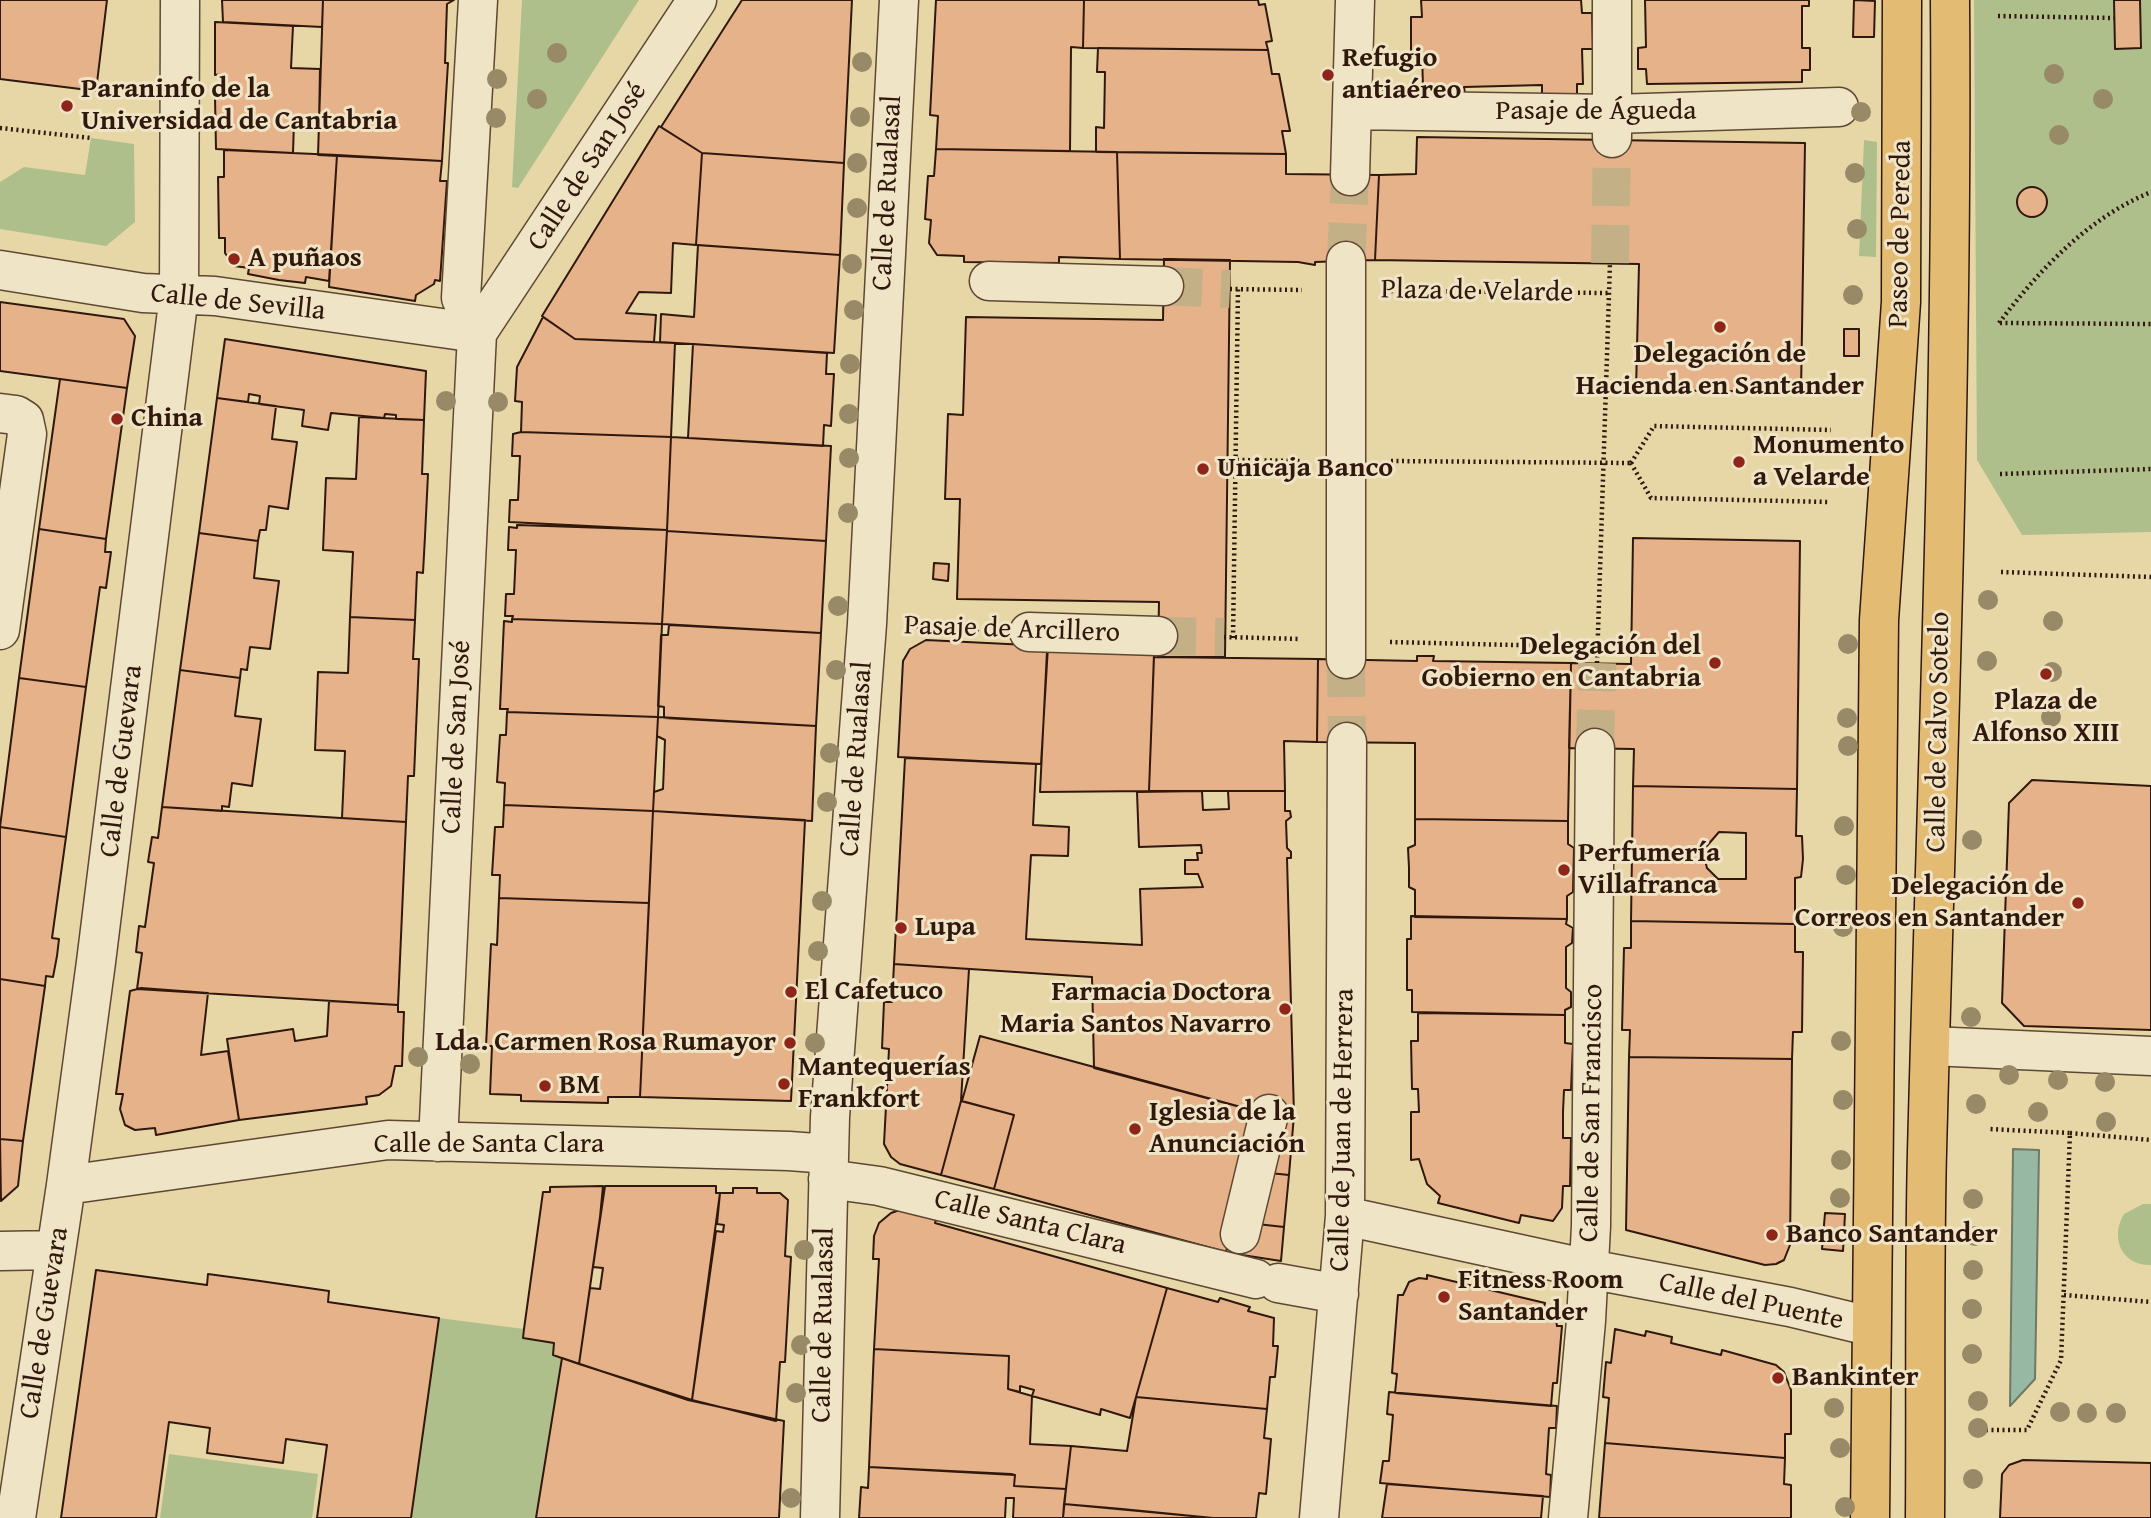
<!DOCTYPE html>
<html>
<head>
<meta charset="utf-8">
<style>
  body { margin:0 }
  canvas { display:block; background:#e7d6a6 }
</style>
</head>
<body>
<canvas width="2151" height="1518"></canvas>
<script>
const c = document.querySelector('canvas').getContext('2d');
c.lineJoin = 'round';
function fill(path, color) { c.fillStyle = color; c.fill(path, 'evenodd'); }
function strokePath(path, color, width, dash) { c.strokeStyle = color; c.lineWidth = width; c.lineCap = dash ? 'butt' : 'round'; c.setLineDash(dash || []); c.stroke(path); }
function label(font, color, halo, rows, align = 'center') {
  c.font = font + ' "Gentium Book Plus",serif'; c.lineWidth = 6; c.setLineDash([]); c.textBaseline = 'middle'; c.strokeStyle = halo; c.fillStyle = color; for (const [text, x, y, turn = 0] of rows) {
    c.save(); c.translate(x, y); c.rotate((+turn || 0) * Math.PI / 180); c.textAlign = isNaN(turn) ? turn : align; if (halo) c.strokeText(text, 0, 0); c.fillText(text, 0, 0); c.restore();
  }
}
const green = new Path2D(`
  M 522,0 L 639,0 L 518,188 L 512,187 Z
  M 1974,0 L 2151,0 L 2151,532 L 2022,535 L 1977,460 Z
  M 91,138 L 134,144 L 135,222 L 106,246 L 0,229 L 0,182 L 24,167 L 85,175 Z
  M 1864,140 L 1877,142 L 1876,257 L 1859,256 Z
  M 2143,1204 L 2151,1204 L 2151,1265 C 2121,1266 2110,1237 2124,1214 Z
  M 439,1318 L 524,1329 L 523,1338 L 554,1343 L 553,1355 L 562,1358 L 536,1518 L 411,1518 Z
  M 169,1454 L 318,1474 L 312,1518 L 160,1518 Z`);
const water = new Path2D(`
  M 2013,1149 L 2039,1150 L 2035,1379 L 2010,1406 Z`);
const building = new Path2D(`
  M 0,0 L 107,0 L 96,91 L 0,79 Z
  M 222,0 L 323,0 L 322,27 L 223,22 Z
  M 323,0 L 454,0 L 447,4 L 445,63 L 448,63 L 442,161 L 318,155 Z
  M 742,0 L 852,0 L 844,163 L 702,153 L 661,127 Z
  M 936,0 L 1084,0 L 1083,48 L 1071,47 L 1070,151 L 936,149 L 938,116 L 930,115 Z
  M 1084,0 L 1258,0 L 1259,5 L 1265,4 L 1272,41 L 1266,42 L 1268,50 L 1083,48 Z
  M 1421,0 L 1581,0 L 1582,13 L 1592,13 L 1593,49 L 1582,49 L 1583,84 L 1577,84 L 1577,96 L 1542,96 L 1542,85 L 1464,87 L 1465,94 L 1430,95 L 1429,88 L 1423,88 L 1422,52 L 1411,53 L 1411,17 L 1422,17 Z
  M 1645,0 L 1809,0 L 1809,6 L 1802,6 L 1802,48 L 1810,48 L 1810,70 L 1802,70 L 1802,82 L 1647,84 L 1646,69 L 1638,69 L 1638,48 L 1646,47 Z
  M 1854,0 L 1875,1 L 1874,37 L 1853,37 Z
  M 2114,0 L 2140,0 L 2141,48 L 2115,49 Z
  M 215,22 L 293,26 L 291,68 L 320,69 L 319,123 L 294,122 L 293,153 L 216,149 L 215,97 L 224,97 L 223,74 L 215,75 Z
  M 1098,48 L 1268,50 L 1272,74 L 1279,74 L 1290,131 L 1282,131 L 1286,154 L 1096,152 L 1096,127 L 1104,128 L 1105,72 L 1097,72 Z
  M 659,126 L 702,153 L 696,245 L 673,243 L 671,293 L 639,292 L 626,313 L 656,315 L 654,342 L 575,339 L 542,316 Z
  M 1417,137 L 1805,143 L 1801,392 L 1636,390 L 1639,264 L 1375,260 L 1379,175 L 1416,174 Z
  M 936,149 L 1117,152 L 1120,259 L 1059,257 L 1059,263 L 964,262 L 964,256 L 937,255 L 929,243 L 931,220 L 925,219 L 928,176 L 934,176 Z
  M 224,150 L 337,155 L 329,281 L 306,277 L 305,283 L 279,280 L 248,274 L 249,268 L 234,266 L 225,253 L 225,238 L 219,238 L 218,177 L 224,177 Z
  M 1117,152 L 1286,154 L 1286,174 L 1379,175 L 1375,260 L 1315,262 L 1315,265 L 1298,262 L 1120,259 Z
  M 702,153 L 844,163 L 840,255 L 696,245 Z
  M 337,155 L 442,161 L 440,181 L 447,181 L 440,281 L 435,280 L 434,284 L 416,295 L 415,301 L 329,287 Z
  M2017 202a15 15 0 1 1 30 0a15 15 0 1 1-30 0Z
  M 698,245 L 840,255 L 834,353 L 660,342 L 661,314 L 694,317 Z
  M 1164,259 L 1230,260 L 1225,657 L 1158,657 L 1159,602 L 957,599 L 960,499 L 945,499 L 948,414 L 963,415 L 966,317 L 1163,320 Z
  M 0,302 L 124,319 L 135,336 L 127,388 L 0,371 Z
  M 543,317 L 575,339 L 675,343 L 671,437 L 521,432 L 522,402 L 515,401 L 517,367 Z
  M 1844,329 L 1859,329 L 1859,356 L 1844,356 Z
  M 225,339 L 426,371 L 424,420 L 396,419 L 396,415 L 385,414 L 384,418 L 331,413 L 328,430 L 302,426 L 304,410 L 259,404 L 260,396 L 249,394 L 248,402 L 217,398 Z
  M 693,344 L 827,353 L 826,374 L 834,374 L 831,426 L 824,425 L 823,446 L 688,438 Z
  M 60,379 L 127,388 L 106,539 L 39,529 Z
  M 217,398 L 276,406 L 272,439 L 297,442 L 288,509 L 269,506 L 266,530 L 260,530 L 258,541 L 199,533 Z
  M 359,417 L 424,420 L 422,474 L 428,474 L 425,536 L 423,573 L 417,572 L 415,620 L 350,617 L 353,552 L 323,550 L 326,478 L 356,479 Z
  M 521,432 L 671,437 L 667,530 L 509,522 L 510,500 L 518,500 L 520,456 L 512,456 L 513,434 Z
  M 671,437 L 831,446 L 826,541 L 667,531 Z
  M 517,525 L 667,530 L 662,624 L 512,619 L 513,616 L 505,616 L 506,594 L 514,594 L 516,550 L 508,550 L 509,527 L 517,528 Z
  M 39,529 L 106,539 L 105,552 L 111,552 L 106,588 L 100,587 L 86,687 L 19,678 Z
  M 667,531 L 826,541 L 821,633 L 662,624 Z
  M 199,533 L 258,541 L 254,578 L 279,581 L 270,649 L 250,647 L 247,670 L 241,669 L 240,678 L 180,670 Z
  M 1633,538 L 1800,541 L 1797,789 L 1633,786 L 1634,749 L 1569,748 L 1571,663 L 1631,664 Z
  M 934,563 L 949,564 L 948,581 L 933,579 Z
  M 350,617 L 415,620 L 413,659 L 419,659 L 416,729 L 414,776 L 408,776 L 406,822 L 342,818 L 345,751 L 315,750 L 318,672 L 348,673 Z
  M 512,619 L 662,624 L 658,717 L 507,712 L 508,709 L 500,709 L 504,621 L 512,622 Z
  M 669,625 L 821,633 L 816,726 L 664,718 L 664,707 L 658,706 L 661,635 L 668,635 Z
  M 926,640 L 1048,646 L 1041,764 L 898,757 L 903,661 L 910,649 Z
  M 1047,651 L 1154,654 L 1149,791 L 1040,792 Z
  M 1417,656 L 1434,656 L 1433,661 L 1571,663 L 1568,821 L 1415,819 L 1415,743 L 1317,742 L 1318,659 L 1417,661 Z
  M 1154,657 L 1318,659 L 1317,742 L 1284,741 L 1285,791 L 1149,791 Z
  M 180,670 L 240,678 L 235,716 L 261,719 L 252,786 L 232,783 L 229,807 L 222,806 L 222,811 L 162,807 Z
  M 19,678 L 86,687 L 66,837 L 0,827 Z
  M 507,712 L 658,717 L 653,811 L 504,805 L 505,783 L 497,782 L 500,735 L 506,735 Z
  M 658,717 L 816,726 L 812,821 L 653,811 L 654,792 L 663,789 L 665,740 L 657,736 Z
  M 905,758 L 1036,764 L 1033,825 L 1069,827 L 1068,856 L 1031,855 L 1026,939 L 1142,945 L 1140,889 L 1203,887 L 1198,874 L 1185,874 L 1185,860 L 1198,860 L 1197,853 L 1202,853 L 1201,845 L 1139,847 L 1137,792 L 1202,791 L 1203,810 L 1229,809 L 1228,791 L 1285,791 L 1285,811 L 1290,811 L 1291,817 L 1286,821 L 1287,848 L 1291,852 L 1291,858 L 1287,858 L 1294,1115 L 1263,1113 L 1094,1068 L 1092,977 L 894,964 Z
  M 2032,780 L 2151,786 L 2151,1030 L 2024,1026 L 2002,1003 L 2009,803 Z
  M 1633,786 L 1797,789 L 1796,836 L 1802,836 L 1803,859 L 1801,877 L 1795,878 L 1795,924 L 1631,921 ZM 1719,832 L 1746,833 L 1746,879 L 1718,879 L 1707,868 L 1704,856 L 1706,847 Z
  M 504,805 L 653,811 L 649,903 L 499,898 L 500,875 L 492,875 L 495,827 L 503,827 Z
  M 162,807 L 406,822 L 398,1005 L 137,989 L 142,953 L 136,952 L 139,926 L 145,927 L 154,863 L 148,862 L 152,837 L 158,838 Z
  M 653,811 L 805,820 L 791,1101 L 640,1097 Z
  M 1415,819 L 1568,821 L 1568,844 L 1574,848 L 1573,892 L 1567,896 L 1567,919 L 1415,917 L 1415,890 L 1409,887 L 1409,868 L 1408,848 L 1415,845 Z
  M 0,827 L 66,837 L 52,938 L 59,939 L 57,956 L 53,977 L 46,976 L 45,986 L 0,979 Z
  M 499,898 L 649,903 L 640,1097 L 608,1097 L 608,1103 L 521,1101 L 521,1095 L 490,1094 L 492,1046 L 486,1046 L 491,944 L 497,945 Z
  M 1411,916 L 1567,919 L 1566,924 L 1573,928 L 1572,943 L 1566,947 L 1566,988 L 1571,992 L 1571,1007 L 1565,1010 L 1565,1015 L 1412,1012 L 1412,990 L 1407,990 L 1407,939 L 1411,939 Z
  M 1631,921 L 1795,924 L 1795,952 L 1803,952 L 1802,1032 L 1793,1032 L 1792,1059 L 1629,1057 L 1630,1030 L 1622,1030 L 1624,948 L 1631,948 Z
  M 894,964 L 969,969 L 961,1101 L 941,1175 L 900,1164 L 891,1157 L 884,1144 L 889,1049 L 882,1048 L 884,1002 L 892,1002 Z
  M 0,979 L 45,986 L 23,1141 L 0,1139 Z
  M 141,988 L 208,993 L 201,1055 L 228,1051 L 239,1120 L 156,1135 L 155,1128 L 135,1130 L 125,1125 L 120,1109 L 123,1094 L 116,1094 L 130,991 Z
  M 329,1001 L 398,1005 L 398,1012 L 404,1012 L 402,1066 L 395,1066 L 391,1086 L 379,1095 L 366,1097 L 367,1104 L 239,1120 L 227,1039 L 293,1029 L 295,1041 L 327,1036 Z
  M 1418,1013 L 1565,1015 L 1565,1043 L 1573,1044 L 1571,1090 L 1564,1090 L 1563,1112 L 1563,1138 L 1571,1138 L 1570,1186 L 1563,1186 L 1562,1208 L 1553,1221 L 1521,1215 L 1519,1223 L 1438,1203 L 1440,1196 L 1427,1184 L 1419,1159 L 1411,1160 L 1411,1112 L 1419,1112 L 1418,1089 L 1412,1089 L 1411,1041 L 1418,1041 Z
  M 980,1036 L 1263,1113 L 1226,1252 L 994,1189 L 1014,1115 L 962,1101 Z
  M 1629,1057 L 1792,1059 L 1790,1245 L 1784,1260 L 1776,1264 L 1765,1265 L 1626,1230 Z
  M 961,1101 L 1014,1115 L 994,1189 L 941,1175 Z
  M 1273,1114 L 1294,1115 L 1289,1175 L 1260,1172 Z
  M 0,1139 L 23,1141 L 18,1186 L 1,1201 Z
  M 1260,1172 L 1289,1175 L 1284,1227 L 1248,1223 Z
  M 603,1186 L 600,1217 L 579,1364 L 553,1355 L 554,1343 L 523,1338 L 524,1329 L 543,1192 L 550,1192 L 550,1187 Z
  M 605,1186 L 716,1186 L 716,1193 L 720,1193 L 692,1400 L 579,1364 L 590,1288 L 600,1289 L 603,1268 L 593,1267 Z
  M 733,1188 L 757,1188 L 757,1193 L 780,1193 L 788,1200 L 785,1256 L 791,1257 L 785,1362 L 780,1362 L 776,1421 L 692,1400 L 716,1231 L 723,1232 L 724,1225 L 717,1224 L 720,1193 L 733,1193 Z
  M 900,1210 L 937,1217 L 935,1223 L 1167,1288 L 1130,1418 L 1101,1409 L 1100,1415 L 1032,1396 L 1034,1390 L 1020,1386 L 1020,1392 L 1008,1389 L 1009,1356 L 874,1349 L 879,1259 L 873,1259 L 874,1236 L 879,1223 L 891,1213 Z
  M 1825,1213 L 1845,1214 L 1843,1251 L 1822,1249 Z
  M 1248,1223 L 1284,1227 L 1281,1261 L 1242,1255 Z
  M 96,1270 L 207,1285 L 208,1274 L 260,1281 L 329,1291 L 328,1302 L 439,1318 L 411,1518 L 317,1518 L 327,1445 L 286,1439 L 283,1463 L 207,1453 L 210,1428 L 169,1422 L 156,1518 L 61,1518 Z
  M 1427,1275 L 1545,1303 L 1544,1307 L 1555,1314 L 1557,1326 L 1562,1326 L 1557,1383 L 1553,1383 L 1551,1406 L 1395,1393 L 1397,1374 L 1392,1373 L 1398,1295 L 1403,1295 L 1409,1282 L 1419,1278 L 1427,1279 Z
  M 1167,1288 L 1218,1302 L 1220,1298 L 1250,1307 L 1248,1311 L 1274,1318 L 1273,1346 L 1278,1346 L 1275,1377 L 1270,1377 L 1267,1409 L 1136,1397 Z
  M 1615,1329 L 1645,1336 L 1646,1331 L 1672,1337 L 1671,1343 L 1721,1355 L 1722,1350 L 1776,1365 L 1784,1372 L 1791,1390 L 1791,1434 L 1785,1434 L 1785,1458 L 1605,1443 L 1609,1398 L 1603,1397 L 1606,1362 L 1611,1363 Z
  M 874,1349 L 1009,1356 L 1008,1389 L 1032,1396 L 1030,1444 L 1071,1446 L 1066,1489 L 1014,1486 L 1015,1475 L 1011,1474 L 869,1467 Z
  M 562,1358 L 688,1400 L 784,1421 L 779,1518 L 536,1518 Z
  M 1389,1392 L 1557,1406 L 1556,1428 L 1549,1428 L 1546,1474 L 1551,1475 L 1550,1497 L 1380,1483 L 1383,1461 L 1389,1461 L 1393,1415 L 1387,1414 Z
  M 1136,1397 L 1267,1409 L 1264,1438 L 1271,1439 L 1269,1462 L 1266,1494 L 1259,1493 L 1256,1518 L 1213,1518 L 1064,1504 L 1071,1446 L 1127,1451 Z
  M 1605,1443 L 1785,1458 L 1784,1484 L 1791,1485 L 1791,1518 L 1599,1518 Z
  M 2023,1460 L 2151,1463 L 2151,1518 L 2000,1518 L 2002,1474 L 2009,1465 Z
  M 869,1467 L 1015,1475 L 1014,1486 L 1066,1489 L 1063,1518 L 1013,1518 L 1014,1498 L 1006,1498 L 1005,1518 L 859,1518 L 861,1487 L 868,1488 Z
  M 1387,1484 L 1543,1496 L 1541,1518 L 1382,1518 Z
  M 1064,1504 L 1122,1509 L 1213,1518 L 1063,1518 Z`);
const minorTunnel = new Path2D(`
  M 1346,261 L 1350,176
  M 1610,263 L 1612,139
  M 1164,286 L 1230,289
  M 1158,636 L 1224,637
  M 1346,659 L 1347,742
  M 1595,748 L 1597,663`);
const path = new Path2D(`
  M 1998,16 L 2115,18
  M 0,128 L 91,138
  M 1230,289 L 1302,290
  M 1391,291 L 1608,293
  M 1999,323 C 2040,269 2088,218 2151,192
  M 2000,323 L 2151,324
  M 1237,460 L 1301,461
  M 1391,461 L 1631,463
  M 1631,463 L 1654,426 L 1831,430
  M 1631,463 L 1651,498 L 1829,502
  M 2000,474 L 2151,469
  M 2001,572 L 2151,577
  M 911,626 L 986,630
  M 1224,637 L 1301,639
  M 1233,638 L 1238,288
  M 1390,642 L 1597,647
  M 1597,663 L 1610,263
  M 2070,1133 L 2151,1140
  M 2064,1295 L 2151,1302
  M 1986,1430 L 2027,1430 L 2061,1360 L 2070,1133 L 1989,1129`);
const minor = new Path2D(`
  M 1612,0 L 1612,138
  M 1352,110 L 1613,114 L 1839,107
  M 1350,176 L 1355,0
  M 0,270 L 143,293 L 215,296 L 477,333
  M 989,281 L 1164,286
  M 477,333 L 697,0
  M 0,413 L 16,415 L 24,420 L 27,434 L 0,630
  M 1029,632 L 1158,636
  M 1346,659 L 1346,261
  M 1931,1046 L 2151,1056
  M 438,1142 L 477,333 L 461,298 L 478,0
  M 828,1179 L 879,1186 L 1256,1279
  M 66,1185 L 388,1140 L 789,1151 L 829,1154
  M 1345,1216 L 1589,1269 L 1790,1307 L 1869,1326
  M 1240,1234 L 1269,1114
  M 0,1251 L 55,1250
  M 1278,1283 L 1339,1294
  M 16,1518 L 66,1185 L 96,962 L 179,295 L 180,0
  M 820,1518 L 830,1117 L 867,624 L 899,0
  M 1319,1518 L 1345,1216 L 1347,742
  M 1568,1518 L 1586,1321 L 1591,1226 L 1595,748`);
const major = new Path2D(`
  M 1870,1518 L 1879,620 L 1901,302 L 1902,0
  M 1925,1518 C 1926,1396 1924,1274 1927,1152 C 1937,768 1953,384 1950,0`);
const trees = [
  [557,53],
  [862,62],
  [2054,74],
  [497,79],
  [537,99],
  [2103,99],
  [1861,112],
  [860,117],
  [496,118],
  [2059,135],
  [857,163],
  [1855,173],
  [857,208],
  [1857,229],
  [852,264],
  [1853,295],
  [854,310],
  [850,364],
  [446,401],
  [498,402],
  [849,414],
  [849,458],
  [848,513],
  [1988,600],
  [838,606],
  [2053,621],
  [1848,644],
  [1987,661],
  [836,670],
  [2052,672],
  [2051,717],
  [1847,718],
  [1848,746],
  [830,753],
  [827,802],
  [1844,826],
  [1972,840],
  [1846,875],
  [822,901],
  [1843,927],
  [818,951],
  [1971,1017],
  [1841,1041],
  [815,1043],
  [418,1057],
  [470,1064],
  [2009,1075],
  [2058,1080],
  [2105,1082],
  [1843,1100],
  [1976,1104],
  [2038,1112],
  [2106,1122],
  [1841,1160],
  [1840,1198],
  [1973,1199],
  [1975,1236],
  [804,1250],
  [1973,1270],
  [1972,1309],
  [801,1345],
  [1972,1354],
  [796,1393],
  [1978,1401],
  [1834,1408],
  [2060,1412],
  [2087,1413],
  [2116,1413],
  [1978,1428],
  [1840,1448],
  [1973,1479],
  [791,1498],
  [1845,1507]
];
const markers = [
  [1328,75,7,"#8f2418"],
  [67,106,7,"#8f2418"],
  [234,259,7,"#8f2418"],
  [1720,327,7,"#8f2418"],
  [117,419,7,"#8f2418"],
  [1739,462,7,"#8f2418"],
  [1203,469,7,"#8f2418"],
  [1715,663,7,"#8f2418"],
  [2046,674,7,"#8f2418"],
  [1564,870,7,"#8f2418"],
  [2078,903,7,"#8f2418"],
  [901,928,7,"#8f2418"],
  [791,992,7,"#8f2418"],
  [1285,1009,7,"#8f2418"],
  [790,1043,7,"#8f2418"],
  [784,1084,7,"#8f2418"],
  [545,1086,7,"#8f2418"],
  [1135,1129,7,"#8f2418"],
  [1772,1235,7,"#8f2418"],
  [1444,1297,7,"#8f2418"],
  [1778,1378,7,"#8f2418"]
];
const poiNames = [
  ["Refugio",1342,59],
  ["antiaéreo",1342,91],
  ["Paraninfo de la",81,90],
  ["Universidad de Cantabria",81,122],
  ["A puñaos",248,259],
  ["Delegación de",1720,355,"center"],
  ["Hacienda en Santander",1720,387,"center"],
  ["China",131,419],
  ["Monumento",1753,446],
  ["a Velarde",1753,478],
  ["Unicaja Banco",1217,469],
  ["Delegación del",1701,647,"right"],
  ["Gobierno en Cantabria",1701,679,"right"],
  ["Plaza de",2046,702,"center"],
  ["Alfonso XIII",2046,734,"center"],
  ["Perfumería",1578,854],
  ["Villafranca",1578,886],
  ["Delegación de",2064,887,"right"],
  ["Correos en Santander",2064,919,"right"],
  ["Lupa",915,928],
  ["El Cafetuco",805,992],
  ["Farmacia Doctora",1271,993,"right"],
  ["Maria Santos Navarro",1271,1025,"right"],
  ["Lda. Carmen Rosa Rumayor",776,1043,"right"],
  ["Mantequerías",798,1068],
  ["Frankfort",798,1100],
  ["BM",559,1086],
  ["Iglesia de la",1149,1113],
  ["Anunciación",1149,1145],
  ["Banco Santander",1786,1235],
  ["Fitness Room",1458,1281],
  ["Santander",1458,1313],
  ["Bankinter",1792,1378]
];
const streetNames = [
  ["Pasaje de Águeda",1596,112],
  ["Calle de San José",588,167,-57],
  ["Calle de Rualasal",888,193,-87],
  ["Paseo de Pereda",1901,234,-89],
  ["Plaza de Velarde",1477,292,1],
  ["Calle de Sevilla",238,303,6],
  ["Pasaje de Arcillero",1012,630,2],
  ["Calle de Calvo Sotelo",1939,732,-89],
  ["Calle de San José",457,737,-87],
  ["Calle de Rualasal",857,759,-86],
  ["Calle de Guevara",122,761,-83],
  ["Calle de San Francisco",1592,1113,-89],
  ["Calle de Juan de Herrera",1343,1130,-89],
  ["Calle de Santa Clara",489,1145],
  ["Calle Santa Clara",1030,1223,14],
  ["Calle del Puente",1751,1302,12],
  ["Calle de Guevara",45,1323,-81],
  ["Calle de Rualasal",824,1325,-89]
];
fill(green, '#afbf8c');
fill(water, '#97b9a4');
strokePath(water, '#6e7968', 2);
fill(building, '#e5b289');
strokePath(building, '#31180d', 2);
strokePath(minorTunnel, '#c3b087', 38, [38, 19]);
strokePath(minor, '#5e4833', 41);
strokePath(major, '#31180d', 41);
strokePath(path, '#31180d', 4.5, [2, 3.5]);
strokePath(minor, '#efe4c5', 38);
strokePath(major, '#e4bb73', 38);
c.fillStyle = '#988967';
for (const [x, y] of trees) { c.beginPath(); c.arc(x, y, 10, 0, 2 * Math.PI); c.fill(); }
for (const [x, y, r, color] of markers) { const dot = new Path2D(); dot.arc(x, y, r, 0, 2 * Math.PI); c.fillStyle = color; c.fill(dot); strokePath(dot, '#efe4c5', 2.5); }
label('bold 28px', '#31180d', '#efe4c5', poiNames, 'left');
label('28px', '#31180d', '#efe4c5', streetNames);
</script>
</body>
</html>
